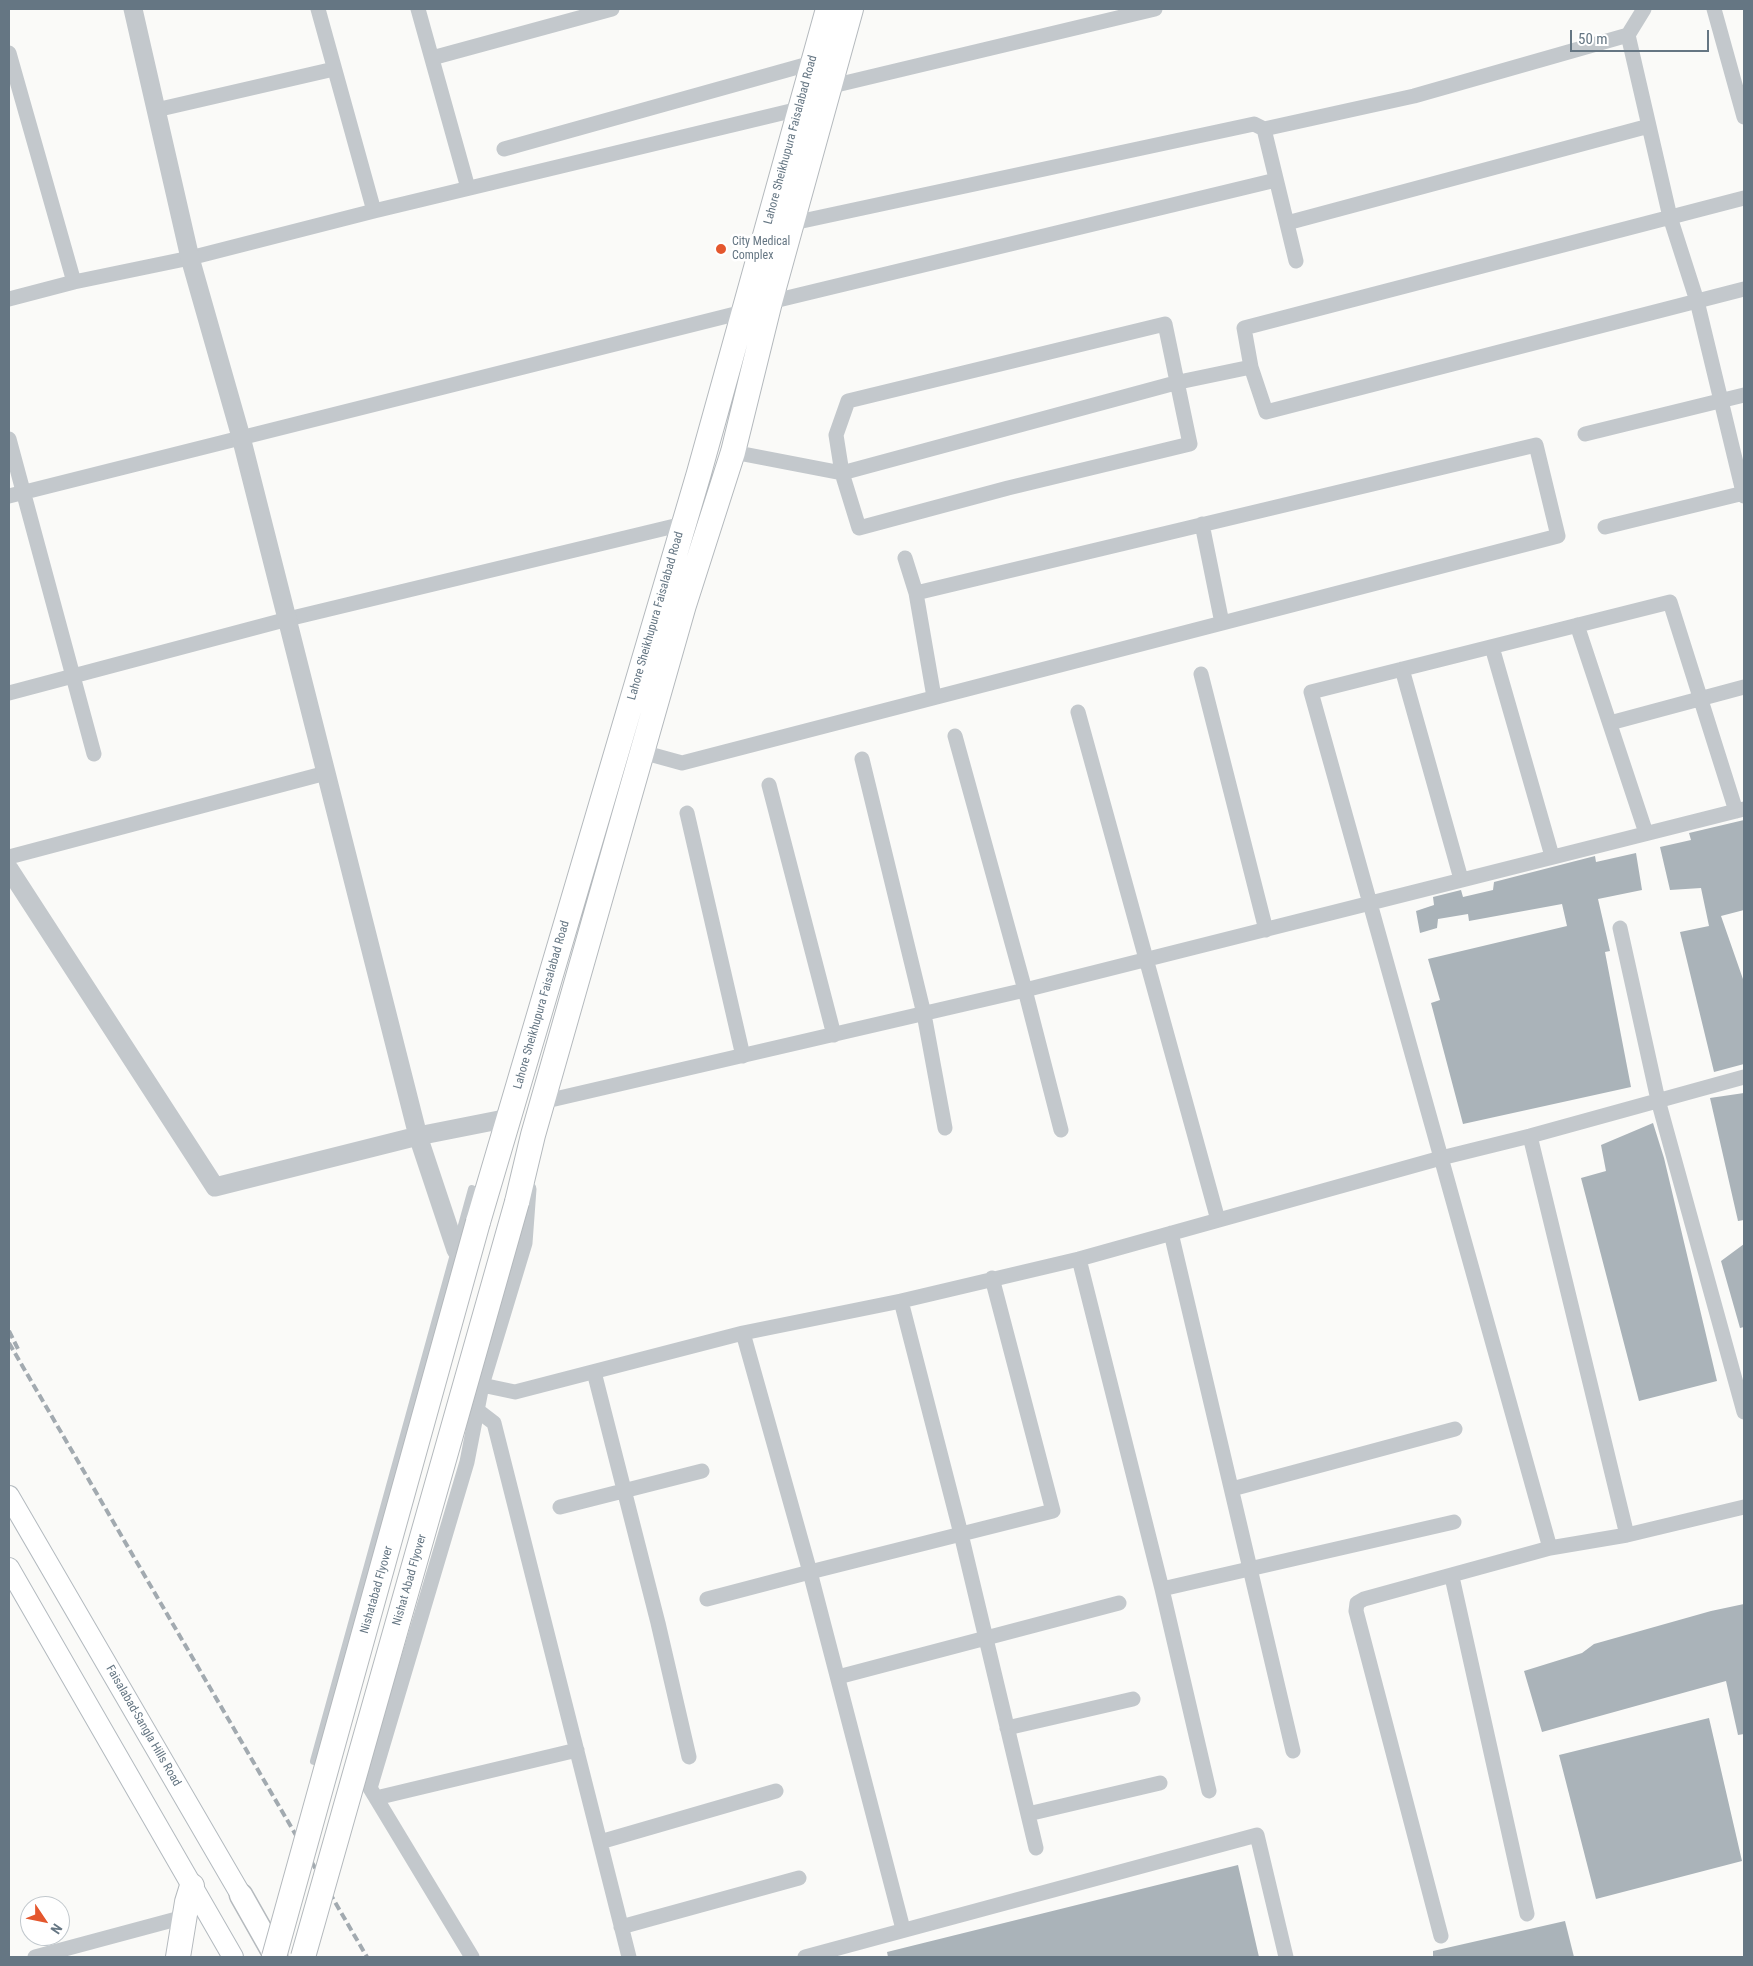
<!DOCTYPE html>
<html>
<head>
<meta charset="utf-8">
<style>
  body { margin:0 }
  #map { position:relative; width:1753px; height:1966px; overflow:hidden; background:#fafaf8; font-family:"Roboto Condensed",sans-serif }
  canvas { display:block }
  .frame { position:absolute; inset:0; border:10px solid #657683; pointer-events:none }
  .north { position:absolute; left:20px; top:1896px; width:50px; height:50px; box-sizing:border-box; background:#fff; border:1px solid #c1c8cd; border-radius:50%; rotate:124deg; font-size:14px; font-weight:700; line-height:20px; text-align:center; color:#657683 }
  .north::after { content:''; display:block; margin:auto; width:18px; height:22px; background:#e4572e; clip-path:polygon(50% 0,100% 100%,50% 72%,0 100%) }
  .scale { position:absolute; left:1570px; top:30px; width:139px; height:22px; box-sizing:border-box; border:2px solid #657683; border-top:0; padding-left:6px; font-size:15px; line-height:18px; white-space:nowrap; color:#657683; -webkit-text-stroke:4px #fff; paint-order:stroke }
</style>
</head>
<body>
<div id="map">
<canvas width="1753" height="1966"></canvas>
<div class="frame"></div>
<div class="north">N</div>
<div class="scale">50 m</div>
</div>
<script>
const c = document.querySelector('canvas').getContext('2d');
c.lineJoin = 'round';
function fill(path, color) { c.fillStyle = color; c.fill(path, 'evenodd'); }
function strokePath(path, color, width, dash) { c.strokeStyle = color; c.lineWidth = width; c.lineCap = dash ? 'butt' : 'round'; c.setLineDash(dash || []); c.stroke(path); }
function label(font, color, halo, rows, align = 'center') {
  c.font = font + ' "Roboto Condensed",sans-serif'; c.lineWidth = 5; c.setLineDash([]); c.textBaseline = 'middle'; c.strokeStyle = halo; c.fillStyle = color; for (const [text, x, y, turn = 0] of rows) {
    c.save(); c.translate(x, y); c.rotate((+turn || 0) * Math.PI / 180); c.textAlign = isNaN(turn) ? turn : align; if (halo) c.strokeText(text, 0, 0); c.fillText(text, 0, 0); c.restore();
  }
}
const building = new Path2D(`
  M 1744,820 L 1744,910 L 1721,916 L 1744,982 L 1744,1064 L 1714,1072 L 1680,932 L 1709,926 L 1701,888 L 1670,890 L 1660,847 L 1691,840 L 1689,833 Z
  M 1636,853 L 1642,890 L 1598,899 L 1610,951 L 1605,952 L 1631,1087 L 1463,1124 L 1431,1003 L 1440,1000 L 1428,959 L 1567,926 L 1562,904 L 1469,921 L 1468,914 L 1438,919 L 1437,928 L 1420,933 L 1416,911 L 1434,905 L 1433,897 L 1461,890 L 1463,897 L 1493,890 L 1494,882 L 1595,856 L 1596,862 Z
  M 1744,1093 L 1744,1220 L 1738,1221 L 1710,1098 Z
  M 1653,1123 L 1664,1158 L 1717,1381 L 1639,1401 L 1581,1178 L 1606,1171 L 1601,1145 Z
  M 1744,1244 L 1744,1327 L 1740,1328 L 1721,1261 Z
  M 1744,1604 L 1744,1734 L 1738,1735 L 1726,1681 L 1542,1732 L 1524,1671 L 1582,1653 L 1594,1644 L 1711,1611 Z
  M 1709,1718 L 1742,1861 L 1596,1899 L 1559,1755 Z
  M 1238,1865 L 1259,1957 L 888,1957 L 887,1952 Z
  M 1565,1921 L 1574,1957 L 1433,1957 L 1433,1951 Z`);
const service = new Path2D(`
  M 314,1761 L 472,1189`);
const minor = new Path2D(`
  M 318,9 L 374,211
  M 418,9 L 468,188
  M 1714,9 L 1744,117
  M 1628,35 L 1670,217 L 1697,301 L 1744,496
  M 9,53 L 74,282
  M 432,58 L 612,9
  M 828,87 L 1155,9
  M 156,110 L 334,69
  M 504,149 L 812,63
  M 793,223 L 1254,124 L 1264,129
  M 1287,223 L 1649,126
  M 1296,261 L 1264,129 L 1414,96 L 1628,35 L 1644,9
  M 9,299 L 74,282 L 190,258 L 374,211 L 799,109
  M 770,302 L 1276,180
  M 1165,324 L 1190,444 L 1008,488 L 859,528 L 842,473 L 836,435 L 848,401 Z
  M 1251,367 L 1266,412 L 1744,289
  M 1585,434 L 1744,395
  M 9,439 L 94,754
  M 733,452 L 842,473 L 1179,382 L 1251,367 L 1244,328 L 1744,198
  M 9,496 L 743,312
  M 1202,524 L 1222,623
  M 1605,527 L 1744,493
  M 905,558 L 916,593 L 934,697
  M 1577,625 L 1646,833
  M 1492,647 L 1552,856
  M 1402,669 L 1461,879
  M 1201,674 L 1266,930
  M 9,693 L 288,619 L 683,524
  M 1078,712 L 1218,1220
  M 1610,723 L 1744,687
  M 955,736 L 1025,990 L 1061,1130
  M 642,752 L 682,763 L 1558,536 L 1536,445 L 916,593
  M 862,759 L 924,1014 L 945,1128
  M 769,785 L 834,1035
  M 687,813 L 743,1056
  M 9,857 L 326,773
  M 1620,928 L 1658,1100 L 1744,1412
  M 542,1102 L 1025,990 L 1744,809
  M 1530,1136 L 1627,1535
  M 1171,1233 L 1293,1751
  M 1079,1259 L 1162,1589 L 1209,1791
  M 901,1301 L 961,1534 L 1036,1848
  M 743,1333 L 810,1572 L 1053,1511 L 992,1278
  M 594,1372 L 658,1623 L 689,1757
  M 482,1385 L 515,1392 L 743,1333 L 901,1301 L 1079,1259 L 1441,1158 L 1530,1136 L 1744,1077
  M 477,1410 L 494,1423 L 629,1957
  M 1232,1489 L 1455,1429
  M 560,1507 L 702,1471
  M 1550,1548 L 1311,692 L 1670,602 L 1736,811
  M 1452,1577 L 1527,1914
  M 1162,1589 L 1454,1522
  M 707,1599 L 810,1572 L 903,1929
  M 838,1677 L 1119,1603
  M 1007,1728 L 1133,1699
  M 376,1798 L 577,1750
  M 1028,1814 L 1160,1783
  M 600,1842 L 776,1791
  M 621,1927 L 799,1878
  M 1441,1936 L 1356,1611 L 1357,1603 L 1364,1599 L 1550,1548 L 1627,1535 L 1744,1507
  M 35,1957 L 184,1917
  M 472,1957 L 370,1788 L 467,1462 L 482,1385 L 525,1243 L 529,1189
  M 805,1957 L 1257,1835 L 1286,1957`);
const tertiary = new Path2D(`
  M 133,9 L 190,258 L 241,437 L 418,1136 L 456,1250
  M 9,869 L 215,1187 L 418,1136 L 509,1118`);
const secondary = new Path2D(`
  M 9,1496 L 241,1895
  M 9,1568 L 233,1957`);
const primary = new Path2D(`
  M 241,1895 L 276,1957`);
const trunk = new Path2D(`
  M 517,1202 L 533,1135 L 684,605 L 733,452 L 770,302 L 851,9
  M 478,1222 L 699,473 L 828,9
  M 178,1957 L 187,1902 L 192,1886`);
const rail = new Path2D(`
  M 9,1331 L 18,1349
  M 9,1343 L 367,1957`);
const trunkBridge = new Path2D(`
  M 274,1957 L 478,1222
  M 303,1957 L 517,1202`);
const markers = [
  [721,249,6,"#e4572e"]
];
const streetNames = [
  ["Lahore Sheikhupura Faisalabad Road",791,140,-75],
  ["Lahore Sheikhupura Faisalabad Road",656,616,-74],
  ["Lahore Sheikhupura Faisalabad Road",542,1005,-74],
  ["Nishat Abad Flyover",410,1580,-74],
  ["Nishatabad Flyover",377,1590,-74],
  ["Faisalabad-Sangla Hills Road",143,1726,60]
];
const poiNames = [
  ["City Medical",732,242],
  ["Complex",732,256]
];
fill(building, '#aab3b9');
strokePath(secondary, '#b3babf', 22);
strokePath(primary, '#b5babe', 25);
strokePath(trunk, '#b4b9bd', 26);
strokePath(service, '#c3c8cc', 8);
strokePath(minor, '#c3c8cc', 15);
strokePath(tertiary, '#c3c8cc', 19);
strokePath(secondary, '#fff', 20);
strokePath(primary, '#fff', 22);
strokePath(trunk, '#fff', 24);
strokePath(rail, '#a2aab0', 4, [8, 4]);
strokePath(trunkBridge, '#b4b9bd', 26, []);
strokePath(trunkBridge, '#fff', 24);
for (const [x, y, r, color] of markers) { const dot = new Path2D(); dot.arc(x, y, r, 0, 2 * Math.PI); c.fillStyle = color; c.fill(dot); strokePath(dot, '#fff', 2); }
label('12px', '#657683', '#fff', streetNames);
label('12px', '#657683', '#fff', poiNames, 'left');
</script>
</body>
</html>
